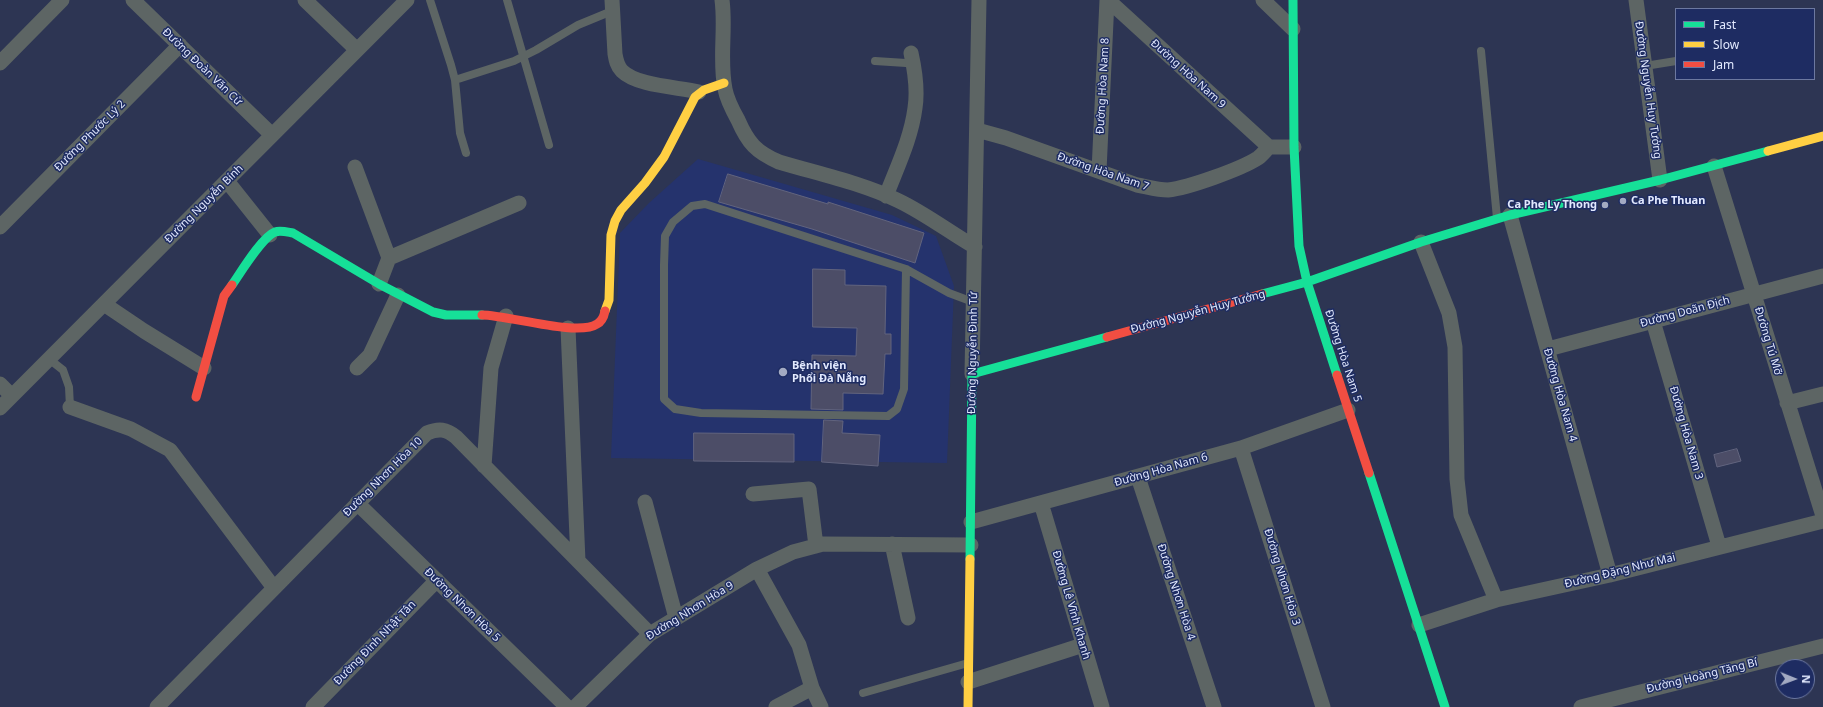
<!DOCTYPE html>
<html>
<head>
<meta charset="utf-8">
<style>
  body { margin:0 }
  #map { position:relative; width:1823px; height:707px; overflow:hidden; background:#2d3553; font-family:"Noto Sans",sans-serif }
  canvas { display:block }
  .legend { position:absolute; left:1675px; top:8px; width:140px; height:72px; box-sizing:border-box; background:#1e2c62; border:1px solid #6c78a0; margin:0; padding:5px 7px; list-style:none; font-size:12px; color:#e2e9fe }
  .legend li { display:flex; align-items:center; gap:8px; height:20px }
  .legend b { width:20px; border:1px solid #6c78a0 }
  .north { position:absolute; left:1775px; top:659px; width:40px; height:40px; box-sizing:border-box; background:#1e2c62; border:1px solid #6c78a0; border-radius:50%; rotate:91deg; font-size:11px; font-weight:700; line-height:16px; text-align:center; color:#e2e9fe }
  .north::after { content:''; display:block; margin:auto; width:14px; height:18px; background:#a3aac2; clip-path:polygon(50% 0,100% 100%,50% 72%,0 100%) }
</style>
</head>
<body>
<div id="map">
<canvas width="1823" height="707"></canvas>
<ul class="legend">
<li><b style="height:5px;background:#16e098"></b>Fast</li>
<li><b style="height:5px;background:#ffcf43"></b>Slow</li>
<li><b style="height:5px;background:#f24e42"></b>Jam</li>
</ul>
<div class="north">N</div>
</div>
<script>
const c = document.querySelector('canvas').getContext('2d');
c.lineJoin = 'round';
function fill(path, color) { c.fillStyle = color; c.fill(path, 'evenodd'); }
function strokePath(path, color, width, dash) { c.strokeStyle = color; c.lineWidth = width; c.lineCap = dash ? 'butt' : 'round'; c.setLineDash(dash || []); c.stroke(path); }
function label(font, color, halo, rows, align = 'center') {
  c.font = font + ' "Noto Sans",sans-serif'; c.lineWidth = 3; c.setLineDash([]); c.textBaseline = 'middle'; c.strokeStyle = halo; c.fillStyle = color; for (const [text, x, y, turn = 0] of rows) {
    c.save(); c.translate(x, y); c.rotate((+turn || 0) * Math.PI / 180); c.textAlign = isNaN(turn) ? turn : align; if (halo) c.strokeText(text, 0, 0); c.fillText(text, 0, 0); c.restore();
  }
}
const built = new Path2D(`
  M 698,159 L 892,215 L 936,236 L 954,286 L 947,463 L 611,458 L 620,233 L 649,203 Z`);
const building = new Path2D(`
  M 728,174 L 828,204 L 828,202 L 924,233 L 915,263 L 812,229 L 719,202 Z
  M 813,269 L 845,270 L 845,285 L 886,286 L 885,334 L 891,334 L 891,354 L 885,354 L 883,394 L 843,393 L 843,410 L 811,409 L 812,355 L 856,356 L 857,328 L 813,327 Z
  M 824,420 L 843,421 L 842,433 L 880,435 L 878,466 L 822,462 Z
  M 694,433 L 794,434 L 794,462 L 694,461 Z
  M 1737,449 L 1741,461 L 1717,467 L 1714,455 Z`);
const lane = new Path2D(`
  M 430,0 L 451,65 L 455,80 L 460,133 L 466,153
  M 507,0 L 549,145
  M 1481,51 L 1497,218
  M 875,61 L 906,63 L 913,61
  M 1645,66 L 1676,61
  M 455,80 L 514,61 L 536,50 L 578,25 L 612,11
  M 906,269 L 904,389 L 897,409 L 888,416 L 701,413 L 675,409 L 664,399 L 664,265 L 665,236 L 673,222 L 692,206 L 705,204 L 906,269 L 949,293 L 973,302
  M 49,359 L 63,370 L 69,387 L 70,407
  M 863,693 L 968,663`);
const street = new Path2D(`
  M 133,0 L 272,135
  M 305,0 L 357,50
  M 612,0 L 615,54 C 616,60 617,66 622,71 C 637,86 678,87 699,92
  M 722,0 C 726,29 719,60 725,89 C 727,100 733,111 738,120 C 748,143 756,152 779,162 C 819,174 862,183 899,201 C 926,214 949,232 975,247
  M 1108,0 L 1269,147
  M 1263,0 L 1293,29
  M 1636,0 L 1660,180
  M 0,63 L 62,0
  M 977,130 L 1006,138 L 1137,185 C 1148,187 1157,190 1168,190 C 1188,188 1241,169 1258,158 C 1262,155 1265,151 1269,147 L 1294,147
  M 1714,166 L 1823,516
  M 355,167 L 389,258 L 379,284
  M 1099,171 L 1107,0
  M 227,181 L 270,235
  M 886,196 C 897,167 911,139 915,108 C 918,89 915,71 911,53
  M 1510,215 L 1610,575
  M 0,227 L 180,45
  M 1421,242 L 1449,313 L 1455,347 L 1457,479 L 1461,515 L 1496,600
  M 389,258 L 519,203
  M 104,304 L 144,331 L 204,368
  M 1653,321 L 1719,546
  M 568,328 L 578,561
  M 1548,349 L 1823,276
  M 357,368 L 370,355 L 398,295
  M 972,374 L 979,0
  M 0,384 L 12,396
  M 1787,403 L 1823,394
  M 70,407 L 131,429 L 170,450 L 274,588
  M 0,408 L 407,0
  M 1241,448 L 1323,707
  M 484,466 L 491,368 L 506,316
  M 1138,477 L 1214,707
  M 753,494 L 809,489 L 816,546
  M 645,502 L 676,618
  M 357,503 L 567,707
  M 1041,503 L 1102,707
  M 971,522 L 1241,448 L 1348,410
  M 892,544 L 908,618
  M 757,569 L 799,645 L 812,688 L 821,707
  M 1419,625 L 1496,600 L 1610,575 L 1823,521
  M 968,682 L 1083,645
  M 157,707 L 427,433 C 439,428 446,429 456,437 L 650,634
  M 313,707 L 437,580
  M 575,707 L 650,634 L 757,569 L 793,552 L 823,544 L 971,545
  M 776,707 L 812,688
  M 1581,707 L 1823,646`);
const fast = new Path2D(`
  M 1293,0 L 1294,147 L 1299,246 L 1307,282 L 1337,375
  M 232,285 C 241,272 262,237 275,232 C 280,230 287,232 293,233 L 379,284 L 433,312 L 446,315 L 482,315
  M 1262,294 L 1307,282 L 1421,242 L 1510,215 L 1660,180 L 1768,151
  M 1369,473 L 1445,707
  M 970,559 L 972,374 L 1107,337`);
const slow = new Path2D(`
  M 1768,151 L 1823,136
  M 605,311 L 609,300 L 611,235 L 615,221 L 621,210 L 645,183 L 664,157 L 695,97 L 704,90 L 724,83
  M 968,707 L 970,559`);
const jam = new Path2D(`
  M 482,315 C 508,315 578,337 597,324 C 601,322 604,316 605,311
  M 1107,337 L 1262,294
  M 1337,375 L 1369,473
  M 196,397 L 224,296 L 232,285`);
const markers = [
  [1623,201,4,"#a3aac2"],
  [1605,205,4,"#a3aac2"],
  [783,372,5,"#a3aac2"]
];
const streetNames = [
  ["Đường Đoàn Văn Cừ",202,67,44],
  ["Đường Hòa Nam 9",1188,74,42],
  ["Đường Hòa Nam 8",1103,86,-87],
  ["Đường Nguyễn Huy Tưởng",1648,90,82],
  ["Đường Phước Lý 2",90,136,-45],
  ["Đường Hòa Nam 7",1103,172,19],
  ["Đường Nguyễn Bính",204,204,-45],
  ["Đường Nguyễn Huy Tưởng",1198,312,-15],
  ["Đường Doãn Địch",1685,312,-15],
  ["Đường Tú Mỡ",1768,341,73],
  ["Đường Nguyễn Đình Tứ",973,353,-89],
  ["Đường Hòa Nam 5",1343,356,72],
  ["Đường Hòa Nam 4",1560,395,74],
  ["Đường Hòa Nam 3",1686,433,74],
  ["Đường Hòa Nam 6",1161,470,-16],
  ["Đường Nhơn Hòa 10",383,477,-45],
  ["Đường Đặng Như Mai",1620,571,-14],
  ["Đường Nhơn Hòa 3",1282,577,73],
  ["Đường Nhơn Hòa 4",1176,592,72],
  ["Đường Nhơn Hòa 5",462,605,44],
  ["Đường Lê Vĩnh Khanh",1071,605,74],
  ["Đường Nhơn Hòa 9",690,611,-32],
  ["Đường Đinh Nhật Tân",375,643,-46],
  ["Đường Hoàng Tăng Bí",1702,676,-14]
];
const poiNames = [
  ["Ca Phe Thuan",1631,201],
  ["Ca Phe Ly Thong",1597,205,"right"],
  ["Bệnh viện",792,366],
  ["Phổi Đà Nẵng",792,379]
];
fill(built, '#25336d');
fill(building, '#4c4d67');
strokePath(building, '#62647e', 1);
strokePath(lane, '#5d6564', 8);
strokePath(street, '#5d6564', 15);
strokePath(fast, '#16e098', 9);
strokePath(slow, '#ffcf43', 9);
strokePath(jam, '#f24e42', 9);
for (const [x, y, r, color] of markers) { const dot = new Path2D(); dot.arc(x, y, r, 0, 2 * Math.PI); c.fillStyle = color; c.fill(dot); strokePath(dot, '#1e2c62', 1.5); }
label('11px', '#e2e9fe', '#1e2c62', streetNames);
label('bold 11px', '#e2e9fe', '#1e2c62', poiNames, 'left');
</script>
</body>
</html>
